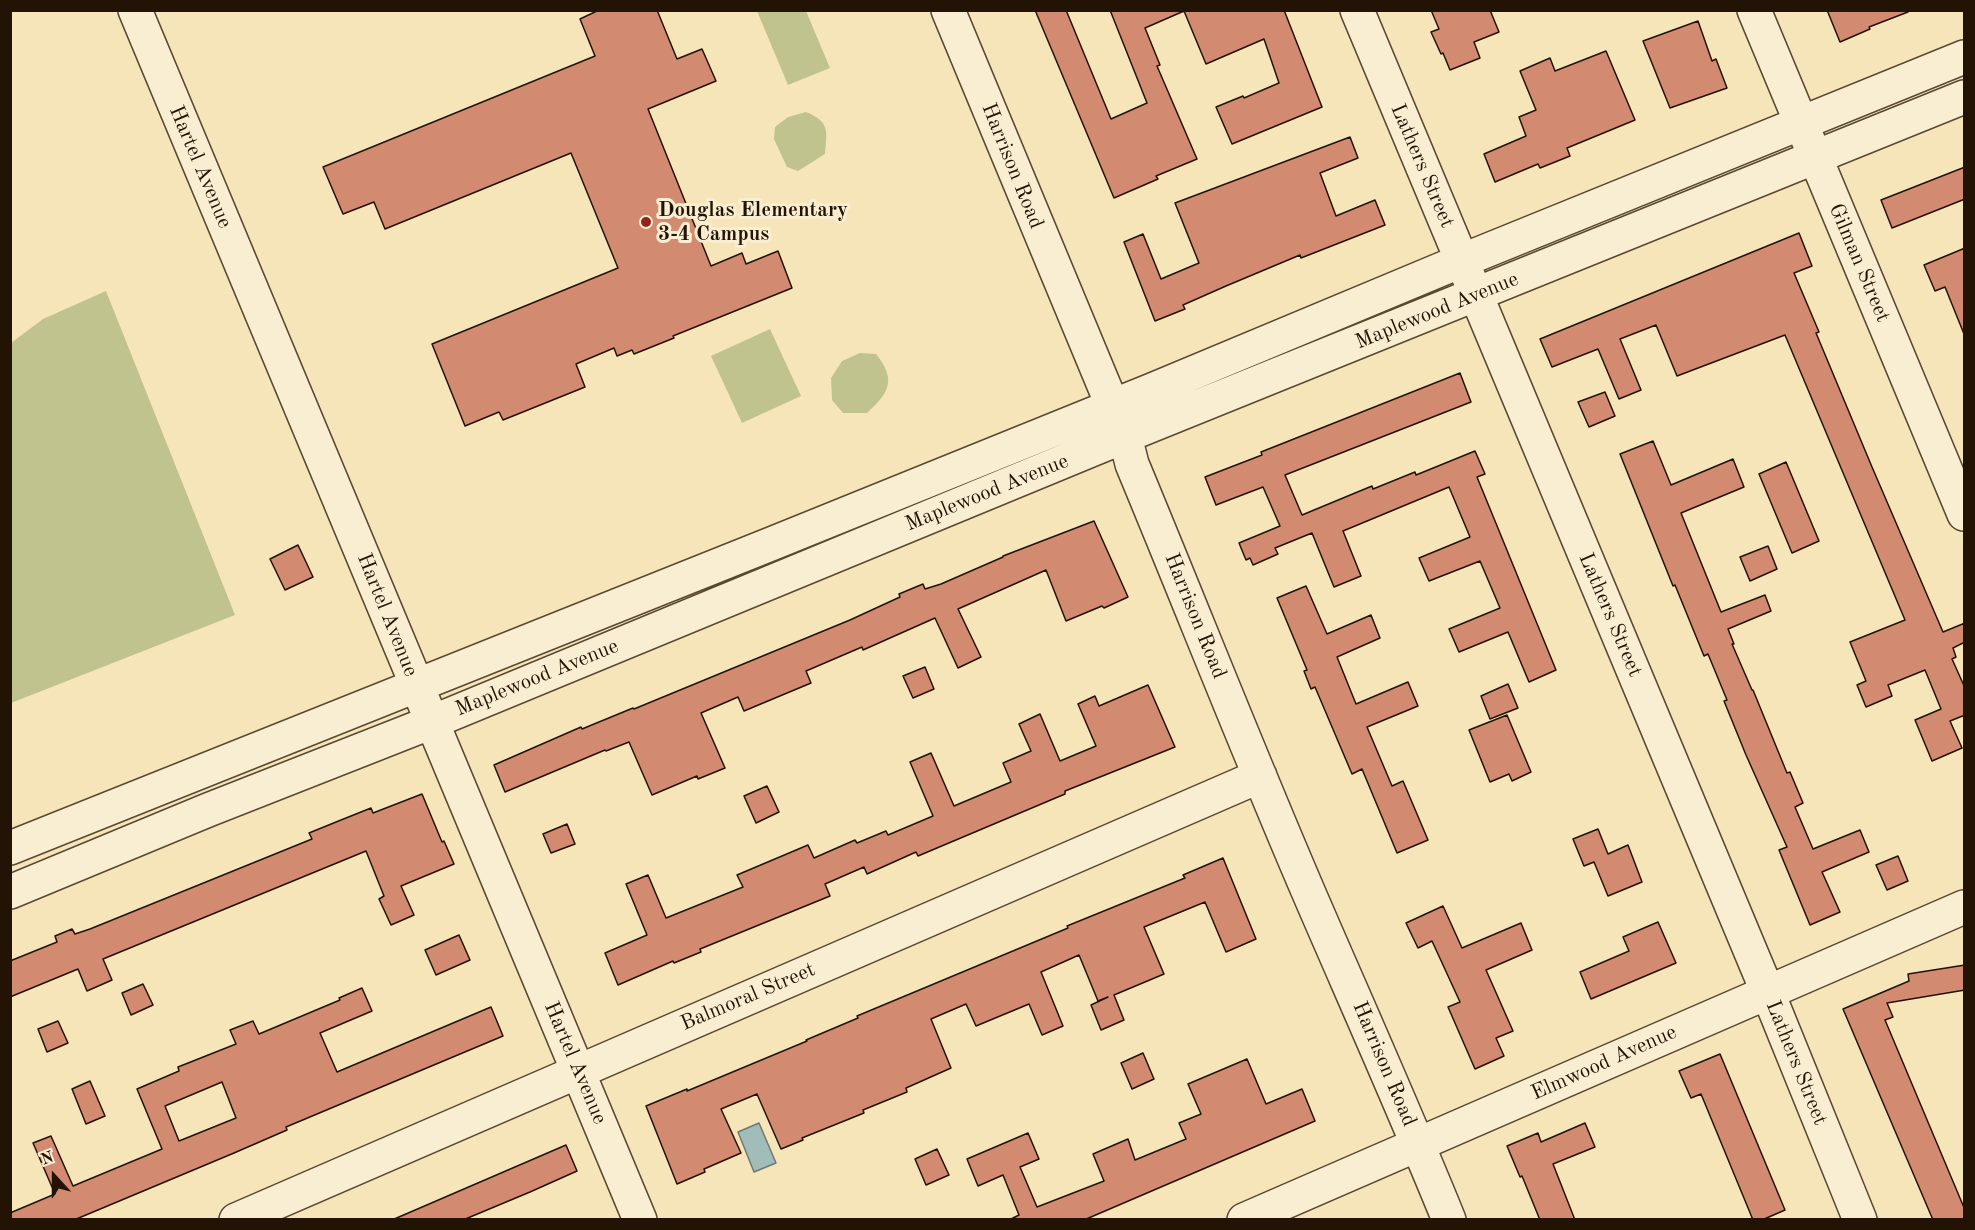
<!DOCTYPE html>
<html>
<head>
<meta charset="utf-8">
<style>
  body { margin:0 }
  #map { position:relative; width:1975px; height:1230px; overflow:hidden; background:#f7e5ba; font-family:"Old Standard TT",serif }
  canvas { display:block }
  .frame { position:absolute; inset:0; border:12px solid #231305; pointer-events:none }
  .north { position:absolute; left:24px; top:1146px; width:60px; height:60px; -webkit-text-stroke:4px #faeed2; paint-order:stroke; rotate:339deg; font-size:16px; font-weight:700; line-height:24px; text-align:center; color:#231305 }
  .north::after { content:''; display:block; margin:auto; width:21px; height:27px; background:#231305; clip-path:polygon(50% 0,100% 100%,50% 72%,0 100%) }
</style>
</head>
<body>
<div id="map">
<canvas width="1975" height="1230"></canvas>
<div class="frame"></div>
<div class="north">N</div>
</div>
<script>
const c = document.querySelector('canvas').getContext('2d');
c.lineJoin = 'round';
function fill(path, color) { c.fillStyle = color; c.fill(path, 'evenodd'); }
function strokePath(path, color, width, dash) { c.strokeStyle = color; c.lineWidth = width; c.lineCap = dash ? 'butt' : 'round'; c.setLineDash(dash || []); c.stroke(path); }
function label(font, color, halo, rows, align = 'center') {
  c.font = font + ' "Old Standard TT",serif'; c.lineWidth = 6; c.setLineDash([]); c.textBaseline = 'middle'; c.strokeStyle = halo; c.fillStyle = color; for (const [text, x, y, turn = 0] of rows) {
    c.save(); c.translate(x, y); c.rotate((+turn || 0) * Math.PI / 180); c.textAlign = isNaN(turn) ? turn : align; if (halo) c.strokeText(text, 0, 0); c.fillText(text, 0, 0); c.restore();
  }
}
const green = new Path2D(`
  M 757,11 L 806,11 L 830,68 L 788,85 Z
  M 806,112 C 830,122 827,131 825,154 L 798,171 L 787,167 L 774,139 L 775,127 L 788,117 Z
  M 106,291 L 235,615 L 11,703 L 11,343 L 43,319 Z
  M 770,329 L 801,396 L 742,423 L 711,356 Z
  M 860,353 L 876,354 C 897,380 889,393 867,413 L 843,413 L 832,400 L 831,378 L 842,361 Z`);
const water = new Path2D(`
  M 759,1123 L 776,1163 L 754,1172 L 738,1132 Z`);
const building = new Path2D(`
  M 599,10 L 657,10 L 677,59 L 702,49 L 716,81 L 648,109 L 711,266 L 742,253 L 746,264 L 778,251 L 792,288 L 673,336 L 674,338 L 634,354 L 632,350 L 617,356 L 614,348 L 576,364 L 585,387 L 503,420 L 499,412 L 465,426 L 432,344 L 618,268 L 571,153 L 385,229 L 374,202 L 343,214 L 323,167 L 595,56 L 580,19 Z
  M 1035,10 L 1066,10 L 1111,119 L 1147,103 L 1110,10 L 1284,10 L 1322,107 L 1232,144 L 1216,107 L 1243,96 L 1244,98 L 1279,83 L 1264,39 L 1206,64 L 1184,11 L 1145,28 L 1160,65 L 1157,66 L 1197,159 L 1156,176 L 1158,179 L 1114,198 Z
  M 1431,10 L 1490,10 L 1499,32 L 1474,42 L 1480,58 L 1450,70 L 1443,53 L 1441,54 L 1431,32 L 1439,29 Z
  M 1827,10 L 1908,10 L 1908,12 L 1869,27 L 1870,29 L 1840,42 Z
  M 1698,21 L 1712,61 L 1716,59 L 1727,88 L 1670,108 L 1643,41 Z
  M 1606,51 L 1635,120 L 1567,148 L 1570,156 L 1540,168 L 1538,164 L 1495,182 L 1484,154 L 1526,136 L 1519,117 L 1536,110 L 1520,71 L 1550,58 L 1555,71 Z
  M 1350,137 L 1358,158 L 1320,173 L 1336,216 L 1375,200 L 1385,225 L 1301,258 L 1300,255 L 1226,286 L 1183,305 L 1185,309 L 1155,321 L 1124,242 L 1143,234 L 1161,279 L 1199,263 L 1175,203 Z
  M 1965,167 L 1965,199 L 1892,228 L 1881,200 Z
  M 1799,233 L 1812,266 L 1794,273 L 1819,332 L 1816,333 L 1872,467 L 1943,632 L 1965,623 L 1965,642 L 1953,648 L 1956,657 L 1952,659 L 1965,688 L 1965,715 L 1950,721 L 1962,748 L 1932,761 L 1915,720 L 1941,709 L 1925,670 L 1888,685 L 1892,696 L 1866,707 L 1857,685 L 1866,681 L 1850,642 L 1905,620 L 1785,335 L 1677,376 L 1656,325 L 1620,339 L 1641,390 L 1619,399 L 1598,349 L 1552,367 L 1540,339 Z
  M 1965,248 L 1965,334 L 1964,334 L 1945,287 L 1935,291 L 1924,265 Z
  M 1460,373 L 1471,402 L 1285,475 L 1302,515 L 1372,486 L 1373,489 L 1415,472 L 1416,475 L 1475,451 L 1485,474 L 1477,477 L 1556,670 L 1529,682 L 1508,632 L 1459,652 L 1449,629 L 1500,608 L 1480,561 L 1429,581 L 1419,558 L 1470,537 L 1449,487 L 1343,531 L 1361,576 L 1334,587 L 1312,533 L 1275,548 L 1278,554 L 1253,565 L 1250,558 L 1246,560 L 1239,543 L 1280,526 L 1263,487 L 1216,505 L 1205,477 L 1262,455 L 1261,452 L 1314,431 Z
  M 1605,392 L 1615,416 L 1589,427 L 1578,402 Z
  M 1653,441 L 1671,485 L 1733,459 L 1744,487 L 1681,513 L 1721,612 L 1765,595 L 1771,611 L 1728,629 L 1734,644 L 1732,644 L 1752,690 L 1753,690 L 1787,773 L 1790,772 L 1803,803 L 1795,807 L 1813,849 L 1860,830 L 1869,852 L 1822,872 L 1840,912 L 1810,925 L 1779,850 L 1787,847 L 1746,755 L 1724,701 L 1727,700 L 1708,654 L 1704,656 L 1675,585 L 1673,586 L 1620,454 Z
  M 1786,462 L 1819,541 L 1792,553 L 1759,474 Z
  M 1094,521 L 1128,597 L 1104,608 L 1102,606 L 1066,621 L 1046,570 L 958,609 L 981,657 L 958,668 L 935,618 L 863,650 L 862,647 L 806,671 L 811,683 L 744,711 L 738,697 L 701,713 L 725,768 L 698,779 L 697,776 L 652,795 L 629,742 L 606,751 L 605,750 L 505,792 L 494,765 L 581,727 L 582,729 L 633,708 L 634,709 L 850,620 L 900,597 L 899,594 L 923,584 L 925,589 L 941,584 L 1003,557 L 1003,556 Z
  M 298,545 L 313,577 L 285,590 L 270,559 Z
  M 1768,546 L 1777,569 L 1750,581 L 1740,557 Z
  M 1306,586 L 1327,634 L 1371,615 L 1380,638 L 1337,657 L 1356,704 L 1408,682 L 1418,706 L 1367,727 L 1392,786 L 1403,781 L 1428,840 L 1397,853 L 1362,769 L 1352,774 L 1315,687 L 1311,689 L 1304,671 L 1307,670 L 1277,598 Z
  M 925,667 L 934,689 L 913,698 L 903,676 Z
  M 1508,684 L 1518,708 L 1490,719 L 1481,696 Z
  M 1148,685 L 1175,747 L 1065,791 L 1065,794 L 918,856 L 916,852 L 867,874 L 864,867 L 825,884 L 830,896 L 700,949 L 701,952 L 674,963 L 673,961 L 618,985 L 605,953 L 647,935 L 626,884 L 648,875 L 666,918 L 743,887 L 737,875 L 808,845 L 814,858 L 855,840 L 857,843 L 886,831 L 888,835 L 933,816 L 910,762 L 931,753 L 954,806 L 1011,782 L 1003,763 L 1031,751 L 1019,724 L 1040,714 L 1060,761 L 1096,746 L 1078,704 L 1095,696 L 1099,706 Z
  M 1507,715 L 1531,772 L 1512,781 L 1509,774 L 1490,782 L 1469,730 Z
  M 767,786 L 779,812 L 756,823 L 744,796 Z
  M 422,794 L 442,842 L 444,841 L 454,864 L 401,886 L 414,915 L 391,925 L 379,899 L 384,896 L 366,851 L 103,959 L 112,980 L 87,991 L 78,969 L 10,997 L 10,961 L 57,942 L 55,936 L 72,929 L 75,934 L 90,929 L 312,839 L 309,833 L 341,820 L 371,808 L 373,813 Z
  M 567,824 L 575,844 L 551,853 L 543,834 Z
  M 1598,829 L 1608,854 L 1628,845 L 1642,882 L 1608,896 L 1594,862 L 1584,866 L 1573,839 Z
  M 1898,856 L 1908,881 L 1887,890 L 1876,865 Z
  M 1223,858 L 1256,939 L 1226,952 L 1205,902 L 1144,927 L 1164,974 L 1114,995 L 1124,1020 L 1101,1030 L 1091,1005 L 1108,997 L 1098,1001 L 1079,955 L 1041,972 L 1063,1026 L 1042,1035 L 1029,1004 L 976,1026 L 966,1004 L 931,1019 L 951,1068 L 906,1088 L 907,1092 L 863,1110 L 864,1113 L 802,1138 L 803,1140 L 781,1149 L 757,1094 L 721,1109 L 741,1153 L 704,1169 L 705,1172 L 677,1184 L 646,1106 L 687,1089 L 687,1091 L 807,1041 L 806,1040 L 858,1018 L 857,1016 L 1068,928 L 1067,926 L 1185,878 L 1183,875 Z
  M 1443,906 L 1462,948 L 1521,923 L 1532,950 L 1486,970 L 1513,1031 L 1496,1038 L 1504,1056 L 1475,1069 L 1448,1007 L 1460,1002 L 1432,941 L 1418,948 L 1406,923 Z
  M 1658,922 L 1676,963 L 1591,999 L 1580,972 L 1629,951 L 1623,937 Z
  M 459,935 L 470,960 L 436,975 L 425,950 Z
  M 1965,965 L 1965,990 L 1887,1003 L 1893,1017 L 1885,1020 L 1965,1210 L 1965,1220 L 1933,1220 L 1843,1009 L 1909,981 L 1908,974 Z
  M 143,984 L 153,1005 L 131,1015 L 122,993 Z
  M 362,988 L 372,1011 L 320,1033 L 337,1072 L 491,1007 L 503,1036 L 286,1127 L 287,1130 L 234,1153 L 74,1220 L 10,1220 L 10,1213 L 55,1194 L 33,1143 L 51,1136 L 73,1186 L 162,1149 L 137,1089 L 179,1071 L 178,1067 L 236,1044 L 230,1030 L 253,1021 L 259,1034 L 340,1000 L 339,998 ZM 222,1082 L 236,1118 L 179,1141 L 165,1106 Z
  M 58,1021 L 68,1043 L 47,1052 L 38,1029 Z
  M 1143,1053 L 1154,1079 L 1132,1089 L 1121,1063 Z
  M 1720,1054 L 1785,1210 L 1762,1220 L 1753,1220 L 1701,1094 L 1691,1098 L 1679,1071 Z
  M 1247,1059 L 1266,1104 L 1302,1089 L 1315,1121 L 1084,1220 L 1009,1220 L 1019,1215 L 1003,1175 L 978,1186 L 967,1159 L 1028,1133 L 1039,1159 L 1020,1167 L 1037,1207 L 1104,1181 L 1093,1154 L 1128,1139 L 1135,1160 L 1186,1139 L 1179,1123 L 1201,1114 L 1188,1084 Z
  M 90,1081 L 105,1116 L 86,1124 L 72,1089 Z
  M 1585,1123 L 1595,1147 L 1553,1164 L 1575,1220 L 1540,1220 L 1522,1176 L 1520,1177 L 1507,1146 L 1538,1133 L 1541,1142 Z
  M 566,1145 L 577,1171 L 530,1192 L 463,1220 L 392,1220 Z
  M 937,1149 L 949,1175 L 926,1185 L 915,1159 Z`);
const minor = new Path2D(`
  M 135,10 L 640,1220
  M 948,10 L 1125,436 L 1132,464 C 1191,606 1247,749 1308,891 C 1355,1000 1404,1109 1449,1220
  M 1357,10 L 1768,993 L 1860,1220
  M 1754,10 L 1964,514
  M 10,848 L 771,544 L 1152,390 L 1461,261 L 1964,57
  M 10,892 L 208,810 L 432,722 L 1125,436 L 1964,97
  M 236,1220 L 1260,776
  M 1244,1220 L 1964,907`);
const markers = [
  [646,222,6,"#8f2418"]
];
const streetNames = [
  ["Harrison Road",1012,166,68],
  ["Lathers Street",1422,166,67],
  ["Hartel Avenue",200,167,67],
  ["Gilman Street",1859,263,67],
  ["Maplewood Avenue",1437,311,-22],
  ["Maplewood Avenue",987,493,-22],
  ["Hartel Avenue",387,615,68],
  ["Lathers Street",1610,615,67],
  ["Harrison Road",1195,616,68],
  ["Maplewood Avenue",537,678,-22],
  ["Balmoral Street",748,997,-23],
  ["Hartel Avenue",575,1063,67],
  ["Elmwood Avenue",1604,1063,-24],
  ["Lathers Street",1796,1063,68],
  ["Harrison Road",1384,1064,67]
];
const poiNames = [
  ["Douglas Elementary",658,210],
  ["3-4 Campus",658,234]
];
fill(green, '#c0c38d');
fill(water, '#a1bdb9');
strokePath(water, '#6f7971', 1.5);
fill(building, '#d28b71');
strokePath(building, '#231305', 1.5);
strokePath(minor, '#584832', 36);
strokePath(minor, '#faeed2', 33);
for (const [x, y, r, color] of markers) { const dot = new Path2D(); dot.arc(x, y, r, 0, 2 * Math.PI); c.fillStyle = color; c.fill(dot); strokePath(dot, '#faeed2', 2); }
label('21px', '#231305', '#faeed2', streetNames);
label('bold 21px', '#231305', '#faeed2', poiNames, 'left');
</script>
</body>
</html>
